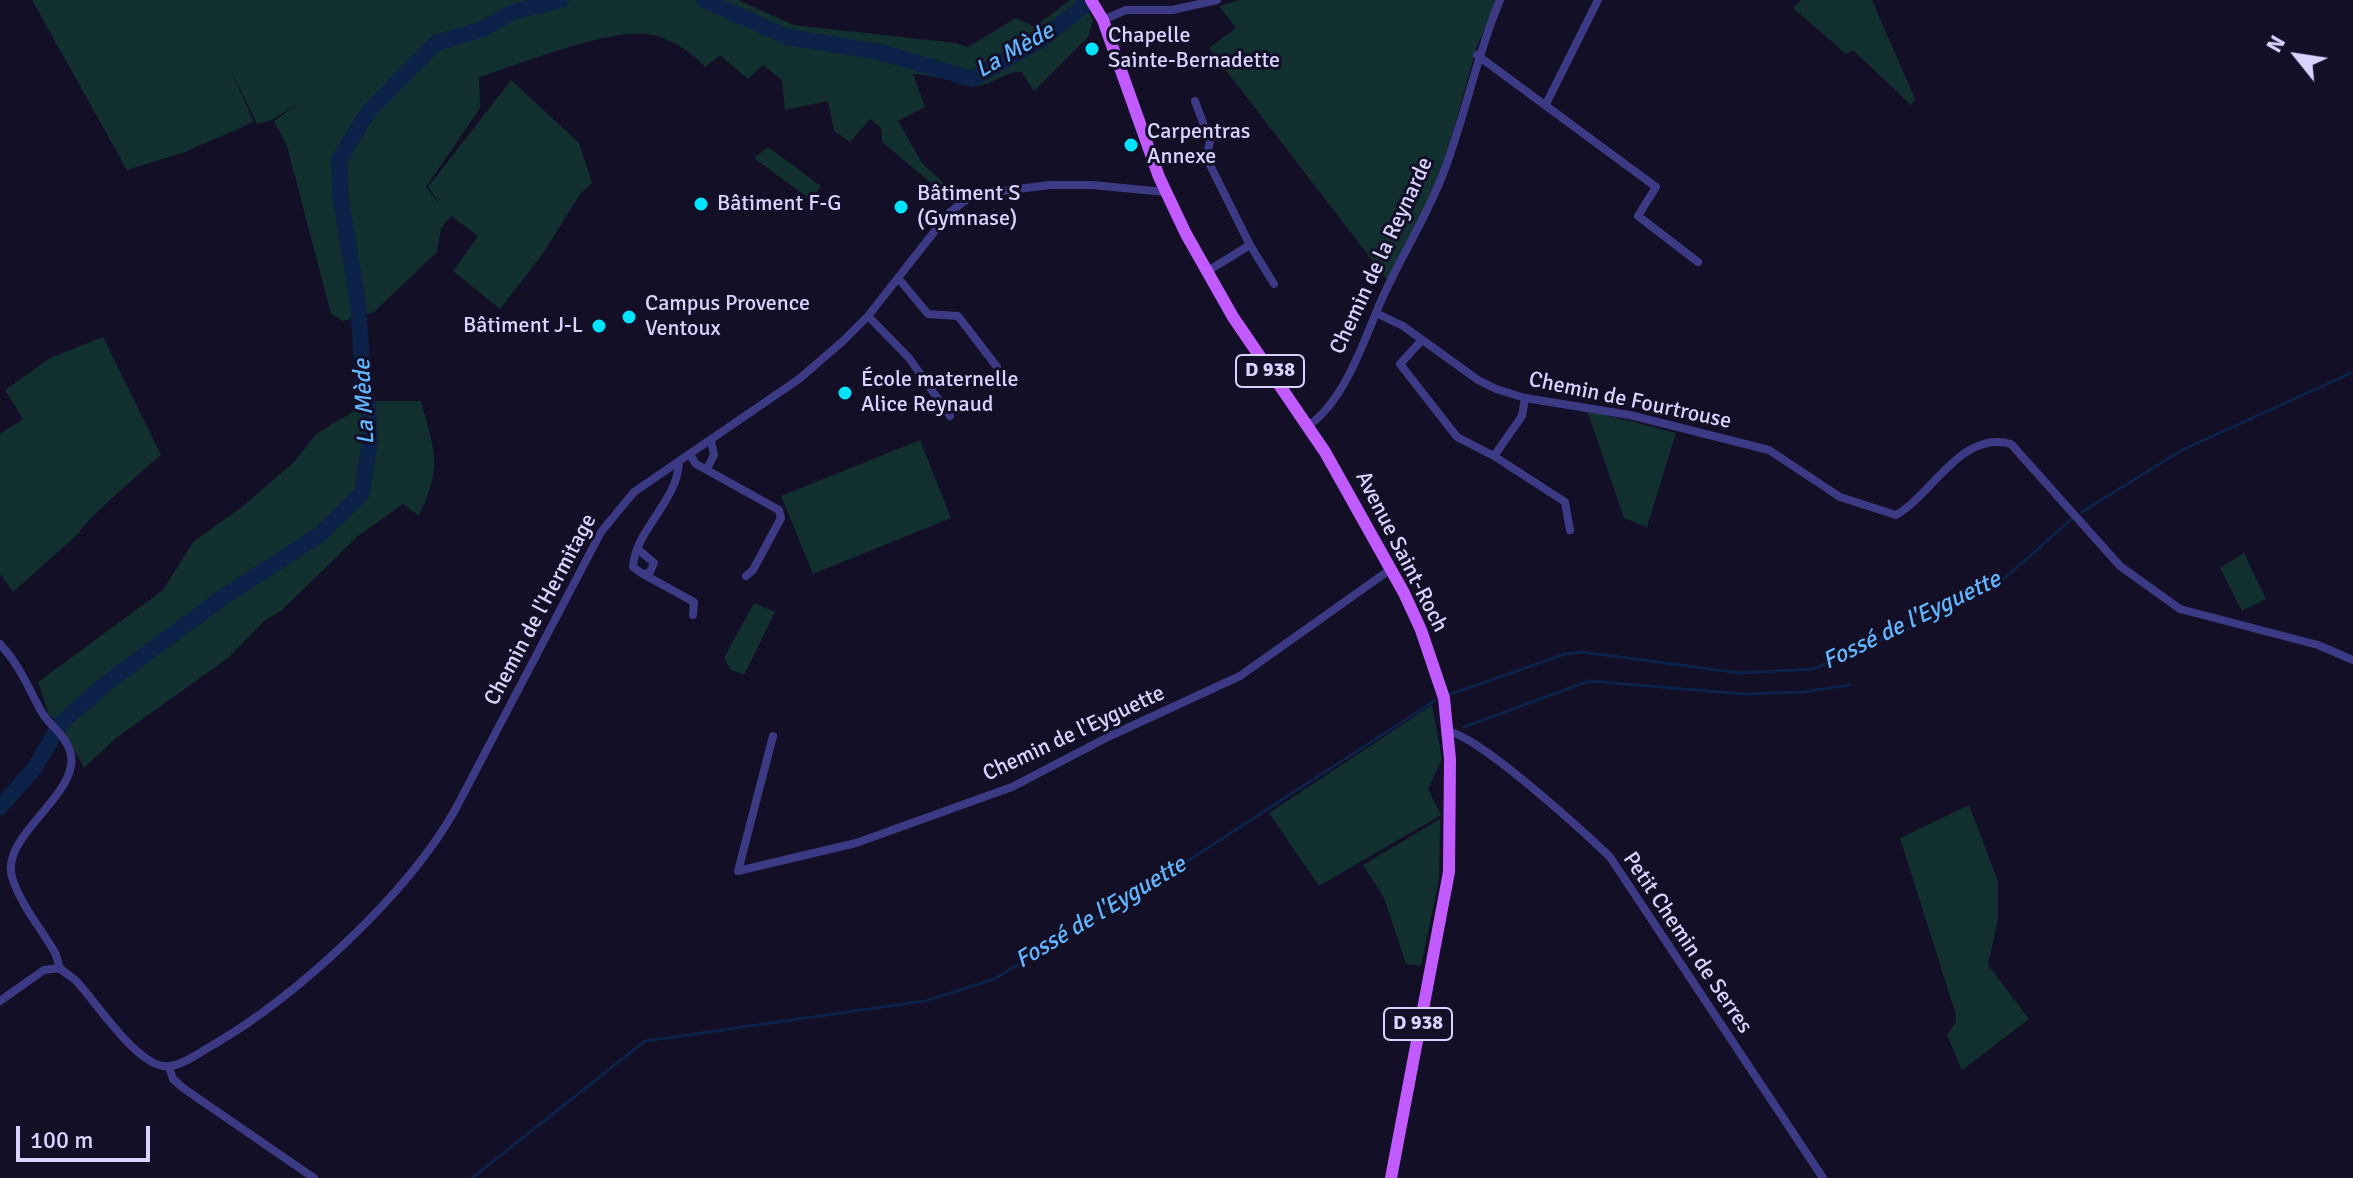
<!DOCTYPE html>
<html>
<head>
<meta charset="utf-8">
<style>
  body { margin:0 }
  #map { position:relative; width:2353px; height:1178px; overflow:hidden; background:#130f26; font-family:Signika,sans-serif }
  canvas { display:block }
  .north { position:absolute; left:2257px; top:16px; width:80px; height:80px; -webkit-text-stroke:6px #130f26; paint-order:stroke; rotate:300deg; font-size:22px; font-weight:700; line-height:32px; text-align:center; color:#d9d4ff }
  .north::after { content:''; display:block; margin:auto; width:28px; height:36px; background:#d9d4ff; clip-path:polygon(50% 0,100% 100%,50% 72%,0 100%) }
  .scale { position:absolute; left:16px; top:1126px; width:134px; height:36px; box-sizing:border-box; border:4px solid #d9d4ff; border-top:0; padding-left:10px; font-size:24px; line-height:28px; white-space:nowrap; color:#d9d4ff; -webkit-text-stroke:6px #130f26; paint-order:stroke }
</style>
</head>
<body>
<div id="map">
<canvas width="2353" height="1178"></canvas>
<div class="north">N</div>
<div class="scale">100 m</div>
</div>
<script>
const c = document.querySelector('canvas').getContext('2d');
c.lineJoin = 'round';
function fill(path, color) { c.fillStyle = color; c.fill(path, 'evenodd'); }
function strokePath(path, color, width, dash) { c.strokeStyle = color; c.lineWidth = width; c.lineCap = dash ? 'butt' : 'round'; c.setLineDash(dash || []); c.stroke(path); }
function label(font, color, halo, rows, align = 'center') {
  c.font = font + ' Signika,sans-serif'; c.lineWidth = 6; c.setLineDash([]); c.textBaseline = 'middle'; c.strokeStyle = halo; c.fillStyle = color; for (const [text, x, y, turn = 0] of rows) {
    c.save(); c.translate(x, y); c.rotate((+turn || 0) * Math.PI / 180); c.textAlign = isNaN(turn) ? turn : align; if (halo) c.strokeText(text, 0, 0); c.fillText(text, 0, 0); c.restore();
  }
}
const green = new Path2D(`
  M 32,0 L 738,0 L 794,25 L 956,43 L 968,47 L 1016,18 L 1035,27 L 1070,0 L 1082,0 L 1093,20 L 1088,37 L 1034,91 L 1022,72 C 1006,71 994,84 978,86 C 971,87 929,74 913,74 L 925,107 L 898,121 L 922,163 L 957,196 L 953,201 L 882,142 L 881,128 L 870,119 L 850,142 L 834,131 L 828,101 L 785,110 L 782,80 L 763,65 L 748,79 L 720,55 L 705,67 C 689,50 671,38 647,34 C 608,29 520,64 479,77 L 480,108 L 426,187 L 443,208 L 428,187 L 511,80 L 579,143 L 592,183 L 581,193 L 541,256 L 500,309 L 453,271 L 478,236 L 451,216 L 441,228 L 437,252 L 374,312 L 343,321 L 331,314 L 287,146 L 274,121 L 299,103 L 272,120 L 257,124 L 228,64 L 254,122 L 185,152 L 127,170 Z
  M 1240,0 L 1497,0 L 1476,49 L 1442,171 L 1388,281 L 1209,48 L 1236,28 L 1219,6 Z
  M 1801,0 L 1872,0 L 1915,99 L 1911,105 L 1853,50 L 1846,54 L 1793,8 Z
  M 768,147 L 821,186 L 811,200 L 754,158 Z
  M 103,337 L 161,455 C 148,466 81,524 79,533 L 13,592 L 0,574 L 0,434 L 23,419 L 5,390 L 50,358 Z
  M 372,401 L 421,401 C 435,454 443,464 419,516 L 403,504 L 358,536 L 281,611 L 265,620 L 228,658 L 116,738 L 84,768 L 63,729 L 66,723 C 117,679 171,638 227,599 C 260,576 351,527 367,492 C 380,465 374,429 372,401 Z
  M 364,405 C 367,431 372,464 360,489 C 343,525 251,573 216,598 C 161,636 108,677 57,721 L 49,715 L 38,682 L 163,590 L 194,541 L 242,507 L 294,462 L 316,434 Z
  M 1587,410 L 1676,433 L 1647,527 L 1624,518 Z
  M 920,440 L 951,518 L 813,574 L 781,496 Z
  M 2244,553 L 2266,599 L 2242,611 L 2220,568 Z
  M 754,603 L 775,612 L 744,675 L 731,670 L 724,658 Z
  M 1432,705 L 1442,759 L 1428,789 L 1441,815 L 1319,886 L 1269,813 Z
  M 1969,805 L 1998,881 L 1998,919 L 1988,965 L 2029,1019 L 1962,1070 L 1947,1035 L 1956,1022 L 1955,1012 L 1900,838 Z
  M 1440,819 L 1439,879 L 1421,966 L 1406,964 L 1384,898 L 1363,865 Z`);
const stream = new Path2D(`
  M 2082,512 L 2182,450 L 2353,372
  M 1448,695 L 1565,654 L 1583,652 L 1740,673 L 1813,669 L 1909,628 L 2006,577 L 2074,517
  M 1464,727 L 1589,681 L 1744,694 L 1803,692 L 1850,685
  M 728,1029 L 925,1001 L 994,979 L 1135,895 L 1436,700
  M 472,1178 L 645,1041 L 724,1030`);
const river = new Path2D(`
  M 704,0 L 787,37 L 880,52 L 972,79 L 1041,40 L 1091,0
  M 0,807 L 34,769 L 61,723 L 108,682 L 222,598 L 319,535 L 362,493 L 370,441 L 368,404 L 363,383 L 358,302 L 341,201 L 339,160 L 368,112 L 436,43 L 483,29 L 513,12 L 561,0`);
const street = new Path2D(`
  M 1103,20 L 1126,10 L 1172,10 L 1217,0
  M 1477,55 L 1656,187 L 1638,216 L 1698,262
  M 1195,101 L 1210,142 L 1206,157 L 1250,245 L 1206,272
  M 1546,104 L 1598,0
  M 1250,245 L 1274,284
  M 898,278 L 928,314 L 958,316 L 997,367
  M 1376,313 L 1403,326 L 1478,380 L 1496,389 L 1525,398 L 1630,415 L 1769,450 L 1840,497 L 1896,515 C 1933,494 1961,430 2011,444 L 2120,566 L 2180,609 L 2318,645 L 2353,660
  M 868,316 L 909,358 L 950,416
  M 1422,340 L 1400,364 L 1457,437 L 1494,456 L 1522,416 L 1525,398
  M 1308,426 C 1346,399 1363,342 1381,301 C 1400,258 1426,218 1443,174 C 1465,117 1476,57 1500,0
  M 690,455 L 696,464 L 779,510 L 781,518 L 753,570 L 746,576
  M 1494,456 L 1565,502 L 1570,530
  M 707,469 L 714,455 L 711,441
  M 639,550 L 654,563 L 650,572 L 643,574 L 633,567 C 635,530 678,501 679,462
  M 643,574 L 694,602 L 693,615
  M 0,644 C 19,664 28,687 41,711 C 50,727 67,735 71,755 C 78,796 0,836 12,877 C 20,904 40,927 54,951 C 57,955 58,964 60,968 C 63,972 74,978 78,983 C 97,1003 140,1071 170,1066 C 185,1064 200,1052 213,1045 C 297,996 407,895 455,810 L 601,532 L 634,492 L 799,379 L 843,341 L 868,316 L 949,213 L 963,202 L 978,194 L 1050,185 L 1092,185 L 1165,192
  M 1449,732 C 1479,736 1584,832 1610,857 L 1823,1178
  M 773,736 L 738,871 L 856,843 L 1012,787 L 1110,736 L 1240,676 L 1391,569
  M 0,1001 L 44,970 L 60,968
  M 169,1067 L 173,1079 L 183,1088 L 314,1178`);
const primary = new Path2D(`
  M 1091,0 L 1103,20 L 1159,177 L 1186,234 L 1233,317 L 1325,452 L 1404,593 L 1421,630 L 1444,698 L 1450,759 L 1449,872 L 1391,1178`);
const markers = [
  [1092,49,8,"#00e5ff"],
  [1131,145,8,"#00e5ff"],
  [701,204,8,"#00e5ff"],
  [901,207,8,"#00e5ff"],
  [629,317,8,"#00e5ff"],
  [599,326,8,"#00e5ff"],
  [845,393,8,"#00e5ff"]
];
const shields = [
  [1270,371,68],
  [1418,1024,68]
];
const shieldNames = [
  ["D 938",1270,371],
  ["D 938",1418,1024]
];
const poiNames = [
  ["Chapelle",1108,36],
  ["Sainte-Bernadette",1108,61],
  ["Carpentras",1147,132],
  ["Annexe",1147,157],
  ["Bâtiment S",917,194],
  ["(Gymnase)",917,219],
  ["Bâtiment F-G",717,204],
  ["Campus Provence",645,304],
  ["Ventoux",645,329],
  ["Bâtiment J-L",583,326,"right"],
  ["École maternelle",861,380],
  ["Alice Reynaud",861,405]
];
const streetNames = [
  ["Chemin de la Reynarde",1382,256,-65],
  ["Chemin de Fourtrouse",1630,401,12],
  ["Avenue Saint-Roch",1401,552,63],
  ["Chemin de l'Hermitage",541,610,-62],
  ["Chemin de l'Eyguette",1074,734,-25],
  ["Petit Chemin de Serres",1687,943,56]
];
const waterNames = [
  ["La Mède",1015,51,-30],
  ["La Mède",365,402,-93],
  ["Fossé de l'Eyguette",1912,621,-26],
  ["Fossé de l'Eyguette",1101,913,-31]
];
fill(green, '#12302f');
strokePath(stream, '#0c2248', 3);
strokePath(river, '#0c2248', 16);
strokePath(street, '#3d3a85', 8);
strokePath(primary, '#c25bff', 12);
for (const [x, y, r, color] of markers) { const dot = new Path2D(); dot.arc(x, y, r, 0, 2 * Math.PI); c.fillStyle = color; c.fill(dot); strokePath(dot, '#130f26', 3); }
for (const [x, y, w] of shields) { const box = new Path2D(); box.roundRect(x - w / 2, y - 16, w, 32, 6); c.fillStyle = '#130f26'; c.fill(box); strokePath(box, '#d9d4ff', 2); }
label('bold 20px', '#d9d4ff', null, shieldNames);
label('22px', '#d9d4ff', '#130f26', poiNames, 'left');
label('22px', '#d9d4ff', '#130f26', streetNames);
label('italic 24px', '#62b6ff', '#130f26', waterNames);
</script>
</body>
</html>
